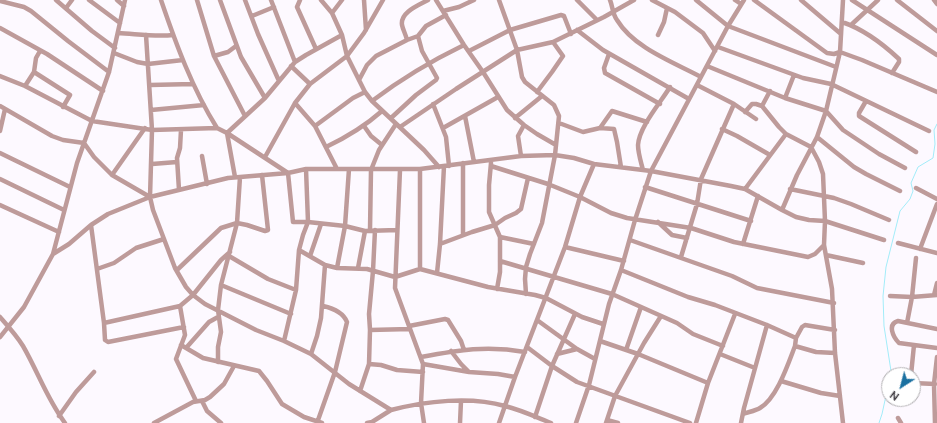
<!DOCTYPE html>
<html>
<head>
<meta charset="utf-8">
<style>
  body { margin:0 }
  #map { position:relative; width:937px; height:423px; overflow:hidden; background:#fdf9ff; font-family:Ubuntu,sans-serif }
  canvas { display:block }
  .north { position:absolute; left:881px; top:367px; width:40px; height:40px; box-sizing:border-box; background:#fff; border:1px solid #b2b0b3; border-radius:50%; rotate:216deg; font-size:11px; font-weight:700; line-height:16px; text-align:center; color:#3e3a40 }
  .north::after { content:''; display:block; margin:auto; width:14px; height:18px; background:#1b71a1; clip-path:polygon(50% 0,100% 100%,50% 72%,0 100%) }
</style>
</head>
<body>
<div id="map">
<canvas width="937" height="423"></canvas>
<div class="north">N</div>
</div>
<script>
const c = document.querySelector('canvas').getContext('2d');
c.lineJoin = 'round';
function strokePath(path, color, width, dash) { c.strokeStyle = color; c.lineWidth = width; c.lineCap = dash ? 'butt' : 'round'; c.setLineDash(dash || []); c.stroke(path); }
const stream = new Path2D(`
  M 890,375 L 891,371 L 884,326 L 883,296 L 886,267 L 900,211 L 910,199 L 913,191 L 911,183 L 918,167 L 933,158 L 935,144 L 934,130 L 937,124
  M 879,423 L 882,414 L 889,382`);
const minor = new Path2D(`
  M 56,0 L 92,31 L 115,48
  M 89,0 L 120,23
  M 117,0 L 124,6
  M 161,0 C 176,44 192,88 217,128
  M 197,0 L 214,56 L 245,116
  M 220,0 L 241,57 L 265,98
  M 245,0 L 258,34 L 279,81
  M 271,0 L 295,62
  M 300,0 L 297,7 L 316,49
  M 321,0 L 332,13 L 342,35 L 347,56 L 365,92 L 372,101 L 424,150 L 439,167
  M 364,0 L 366,30
  M 436,0 L 464,45 L 483,72 L 507,110 L 524,125 L 537,134 L 556,145
  M 499,0 L 517,50 L 522,77 L 525,82 L 554,105 L 559,116 L 555,155 L 542,223 L 530,254 L 526,267 L 525,279 L 526,294
  M 577,0 L 597,20
  M 610,0 C 613,7 612,13 617,20 C 634,48 673,62 701,77
  M 652,0 L 675,12 L 703,33 L 715,51
  M 696,0 L 728,26 L 836,67
  M 735,0 L 741,4
  M 754,0 L 827,53 L 834,54 L 840,52 L 862,60 L 937,92
  M 801,0 L 841,34
  M 852,0 L 937,55
  M 897,0 L 937,31
  M 934,0 L 937,4
  M 0,1 L 24,7 L 31,11 L 68,41 L 109,72
  M 66,8 L 72,0
  M 443,11 L 459,7 L 474,0
  M 332,13 L 342,0
  M 252,16 L 274,7
  M 842,22 C 863,29 883,44 899,59 L 899,62 L 892,73
  M 851,25 L 878,0
  M 0,28 L 47,54 L 103,91
  M 577,30 L 603,50 L 689,99
  M 118,33 C 137,34 155,37 173,35
  M 146,35 L 152,130 L 150,197 L 153,210 L 175,268 L 186,287 L 193,295 L 205,304 L 256,330 L 284,341 L 311,354 L 349,384 L 391,410 C 426,401 470,396 505,406 C 521,410 536,417 551,423
  M 658,35 L 664,22 L 667,8
  M 407,40 C 406,35 403,30 402,25 C 400,12 419,5 428,0
  M 718,47 L 803,78 L 831,84 L 929,131
  M 469,51 L 510,30 L 561,15 L 564,16 L 571,34
  M 114,53 L 137,62 L 148,64 L 183,60
  M 609,54 L 604,68 L 605,73 L 660,104
  M 214,56 L 228,52 L 236,46
  M 291,66 L 310,84
  M 707,66 L 785,98 L 826,111 L 843,130 L 879,154 L 905,168
  M 34,72 L 70,95 L 63,107
  M 0,76 L 25,86 L 92,121 L 152,130 L 217,128 L 227,133 L 288,173 L 293,222 L 308,222 L 303,235 L 299,250 L 325,265 L 321,318 L 317,336 L 311,354
  M 359,80 L 367,65 L 376,56 L 407,40 L 418,36 L 426,26 L 446,15
  M 150,85 L 193,84
  M 25,86 L 34,72 L 36,58 L 40,51
  M 537,92 L 552,72 L 563,56 L 553,42
  M 785,98 L 794,75
  M 372,101 C 401,79 431,61 464,45
  M 866,101 L 859,113 L 859,116 L 916,152
  M 295,103 L 315,126 L 337,169
  M 433,104 L 446,137 L 449,166
  M 734,104 L 756,119
  M 0,106 L 52,136 L 63,140 L 84,143 L 94,157 L 112,175 L 150,197
  M 762,106 L 770,91
  M 151,110 L 204,105
  M 745,112 L 752,104 L 756,104 L 762,106 L 779,127 L 786,134
  M 465,116 L 474,162
  M 391,118 L 416,95 L 436,80 L 437,78 L 422,51 L 418,36
  M 515,118 L 542,96
  M 559,123 L 583,132 L 600,128 L 614,129 L 617,142 L 621,167
  M 315,126 L 353,98 L 365,92
  M 364,126 L 371,136 L 382,145
  M 400,127 L 456,89 L 517,50 L 553,42 L 604,17 L 634,0
  M 443,128 L 498,97
  M 600,128 L 612,111 L 647,122
  M 722,129 L 737,136 L 770,155
  M 0,131 L 5,109
  M 817,137 L 854,167 L 866,174 L 900,191
  M 326,147 C 347,137 365,126 382,111
  M 0,153 L 70,187
  M 202,156 L 207,184
  M 521,156 L 518,136 L 524,125
  M 265,157 L 295,103 L 310,84 L 347,56 L 364,33 L 383,0
  M 463,163 L 463,235
  M 491,163 L 489,185 L 489,212 L 500,237 L 500,272 L 497,289
  M 152,164 L 177,162
  M 491,166 L 548,184 L 580,197 L 611,213 L 627,218 L 691,228 L 734,242 L 808,257 L 815,254 L 824,245
  M 306,169 L 308,222 L 345,226 L 365,231 L 397,230
  M 400,170 L 395,288 L 423,364 L 421,403 L 424,423
  M 643,170 C 641,162 638,153 638,145 C 639,127 661,102 670,87
  M 112,175 L 145,128
  M 235,177 L 227,133 L 265,98 L 295,62 L 306,55 L 342,35
  M 0,179 L 64,210
  M 645,187 L 751,221
  M 916,188 L 937,199
  M 745,189 L 786,134 L 811,147 L 819,162 L 823,174 L 825,221 L 824,245 L 832,289 L 835,353 L 843,423
  M 790,189 L 834,198 L 851,204 L 889,220
  M 179,190 L 177,158 L 180,148 L 181,130
  M 0,205 L 59,232
  M 782,210 L 797,175 L 817,137 L 826,111 L 840,52 L 843,0
  M 658,222 L 672,235 L 687,238
  M 91,225 L 104,323 L 180,306 L 193,295 L 221,260 L 230,252
  M 370,230 L 371,170 L 379,150 L 396,124
  M 500,237 L 534,244
  M 630,240 L 732,276 L 757,288 L 834,303
  M 898,243 L 937,253
  M 440,244 L 472,232 L 495,225 L 505,218 L 516,213 L 521,209 L 528,178
  M 743,244 L 758,196
  M 565,247 L 624,261
  M 920,249 L 937,204
  M 53,254 L 77,163 L 109,72 L 125,0
  M 826,255 L 863,263
  M 229,256 L 268,279 L 296,290
  M 310,256 L 321,224
  M 681,257 L 697,204 L 701,179 L 734,104 L 697,85
  M 500,261 L 612,294 L 677,323 L 693,334 L 723,346
  M 325,265 L 337,268 L 367,269 L 395,277 L 420,269 L 420,169
  M 337,268 L 345,226 L 349,169
  M 358,268 L 365,231
  M 97,269 L 114,263 L 136,248 L 164,239
  M 420,269 L 488,287 L 535,295 L 546,298 L 582,317 L 603,324
  M 177,270 L 221,228 L 237,223 L 247,225 L 265,231 L 268,230 L 262,175
  M 621,270 L 688,297 L 715,305 L 767,325 L 796,338 L 795,346 L 816,352 L 835,353
  M 437,273 L 440,244 L 444,166
  M 221,285 L 291,314
  M 934,295 L 937,283
  M 890,296 L 912,297 L 937,295
  M 180,306 L 185,335 L 176,359 L 196,401
  M 0,317 C 8,326 17,336 23,346 C 38,372 47,399 65,423
  M 537,320 L 577,349 L 595,359
  M 104,323 L 105,340 L 108,342 L 184,327
  M 907,323 L 912,297 L 916,258
  M 409,326 L 445,319 L 448,320 L 461,341 L 464,350
  M 937,329 L 898,321 C 887,324 893,337 899,343 L 937,348
  M 370,330 L 410,329
  M 0,337 L 24,307 L 53,254 L 69,244 L 91,225 L 108,214 L 150,197 L 228,178 L 288,173 L 306,169 L 420,169 L 521,156 L 555,155 L 574,158 L 594,164 L 651,171 L 731,186 L 745,189 L 782,210 L 796,217 L 809,220 L 825,221 L 884,240
  M 796,338 L 802,327 L 805,325 L 835,330
  M 284,341 L 296,290 L 299,250
  M 600,341 L 638,354 L 708,383
  M 181,345 L 203,358 L 259,371 L 267,381 L 282,404 L 304,417 L 322,423
  M 527,347 L 552,366 L 577,382 L 690,423
  M 186,348 L 209,322 L 218,317
  M 626,350 L 641,307
  M 451,351 L 461,364 L 468,371
  M 557,354 L 577,349
  M 720,354 L 755,368
  M 421,357 C 459,350 487,345 525,352
  M 218,362 L 218,347 L 221,332 L 218,310 L 221,285 L 237,223 L 240,177
  M 369,364 L 370,330 L 369,314 L 373,271 L 375,230
  M 423,364 L 469,372 L 498,374 L 515,377
  M 911,375 L 914,345
  M 781,381 L 821,393 L 840,396
  M 913,383 L 935,384
  M 360,391 L 369,364 L 381,365 L 397,370 L 423,372
  M 202,401 L 207,411 L 221,423
  M 743,414 C 748,412 755,411 760,408 C 777,398 788,364 795,346
  M 59,416 L 76,392 L 94,372
  M 535,417 L 552,366 L 575,314
  M 898,418 L 901,423
  M 607,420 L 618,423
  M 154,423 L 193,402 L 205,400 L 210,397 L 224,384 L 234,366
  M 317,423 L 335,372 L 347,322 C 343,312 332,308 323,306
  M 367,423 L 372,422 L 391,410
  M 460,423 L 461,401
  M 499,423 L 515,377 L 565,247 L 580,197 L 594,164
  M 576,423 L 589,385 L 609,304 L 621,270 L 635,220 L 651,171 L 728,26 L 744,0
  M 606,423 L 615,396 L 644,343 L 661,316
  M 696,423 L 708,383 L 735,314
  M 741,423 L 744,408 L 767,325
  M 935,423 L 934,384 L 937,357`);
strokePath(stream, '#a2ecf9', 1);
strokePath(minor, '#be9b9a', 4.5);
</script>
</body>
</html>
